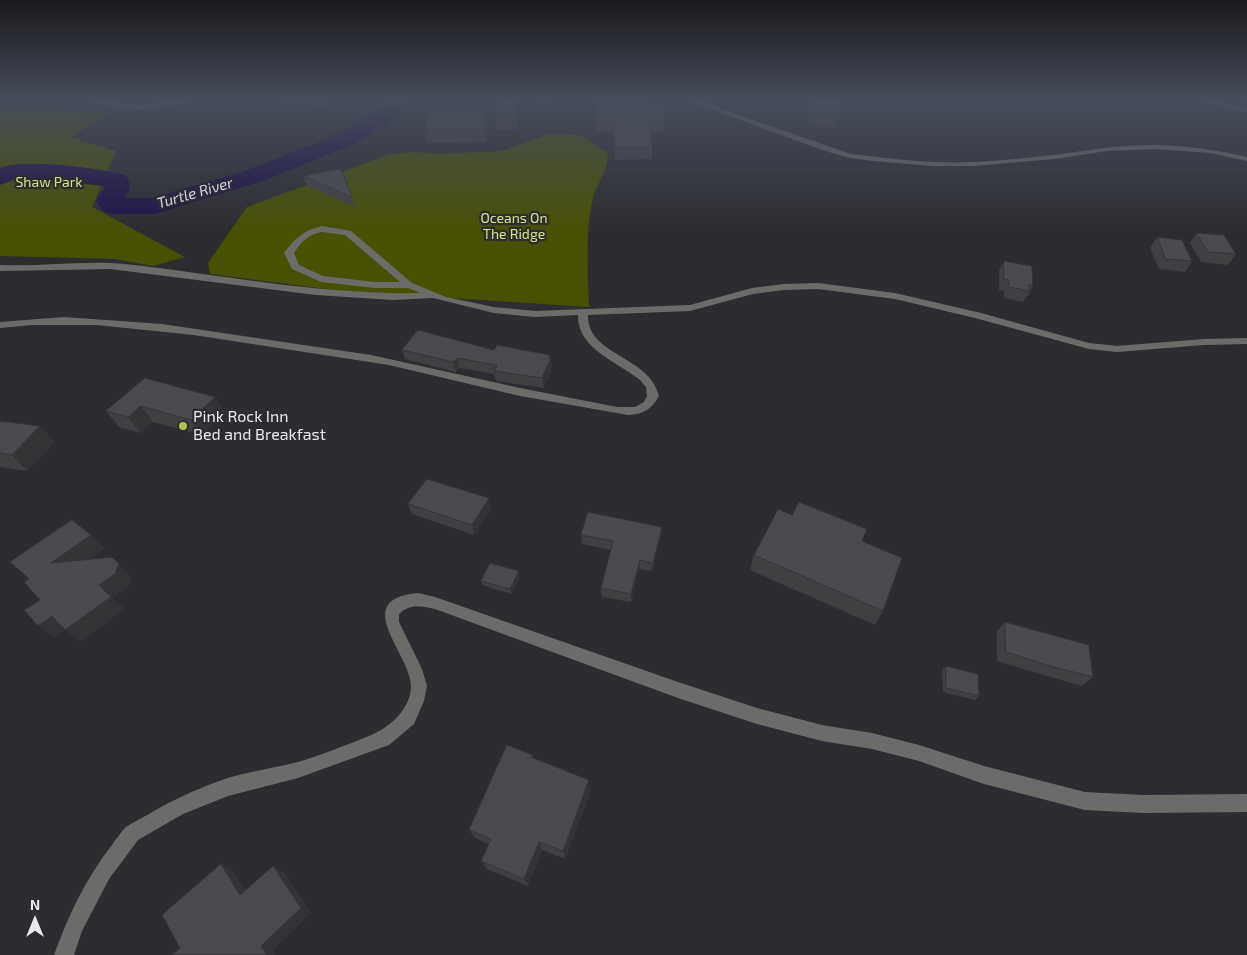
<!DOCTYPE html>
<html>
<head>
<meta charset="utf-8">
<style>
  body { margin:0 }
  #map { position:relative; width:1247px; height:955px; overflow:hidden; background:#2d2d31; font-family:"Exo 2",sans-serif }
  canvas { display:block }
  .north { position:absolute; left:10px; top:895px; width:50px; height:50px; -webkit-text-stroke:4px #2d2d31; paint-order:stroke; rotate:0deg; font-size:14px; font-weight:700; line-height:20px; text-align:center; color:#e9e9ec }
  .north::after { content:''; display:block; margin:auto; width:18px; height:22px; background:#e9e9ec; clip-path:polygon(50% 0,100% 100%,50% 72%,0 100%) }
</style>
</head>
<body>
<div id="map">
<canvas width="1247" height="955"></canvas>
<div class="north">N</div>
</div>
<script>
const c = document.querySelector('canvas').getContext('2d');
c.lineJoin = 'round';
function fill(path, color) { c.fillStyle = color; c.fill(path, 'evenodd'); }
function strokePath(path, color, width, dash) { c.strokeStyle = color; c.lineWidth = width; c.lineCap = dash ? 'butt' : 'round'; c.setLineDash(dash || []); c.stroke(path); }
function label(font, color, halo, rows, align = 'center') {
  c.font = font + ' "Exo 2",sans-serif'; c.lineWidth = 4.5; c.setLineDash([]); c.textBaseline = 'middle'; c.strokeStyle = halo; c.fillStyle = color; for (const [text, x, y, turn = 0] of rows) {
    c.save(); c.translate(x, y); c.rotate((+turn || 0) * Math.PI / 180); c.textAlign = isNaN(turn) ? turn : align; if (halo) c.strokeText(text, 0, 0); c.fillText(text, 0, 0); c.restore();
  }
}
const green = new Path2D(`
  M 33,109 L 110,114 L 70,137 L 116,151 L 92,207 L 185,257 L 153,266 L 115,259 L 0,256 L 0,111 Z
  M 549,134 L 580,135 L 608,154 C 607,175 598,180 593,198 C 585,230 588,274 589,307 L 341,291 L 210,274 L 208,263 L 247,207 L 390,154 L 415,152 L 436,154 L 502,151 Z`);
const river = new Path2D(`
  M 391,100 L 416,100 L 384,127 L 352,145 L 263,181 L 154,214 L 113,214 L 104,212 L 96,201 L 104,189 L 104,186 L 39,179 L 16,179 L 0,185 L 0,168 C 25,158 98,168 125,175 L 129,180 L 130,189 L 124,198 L 152,198 L 245,171 L 336,135 L 368,117 Z`);
const street = new Path2D(`
  M 87,100 L 139,105 L 190,100 C 170,112 107,111 87,100 Z
  M 528,100 L 552,100 L 549,102 Z
  M 686,100 L 696,100 L 851,154 C 892,159 934,164 976,162 C 1002,160 1029,158 1055,155 C 1089,150 1123,144 1157,145 C 1188,146 1217,150 1247,157 L 1247,161 L 1210,153 L 1156,149 L 1107,151 L 1054,159 L 974,166 L 933,166 L 873,161 L 850,158 L 822,150 Z
  M 1192,100 L 1207,100 L 1247,108 L 1247,112 Z
  M 322,226 L 351,231 L 412,283 L 446,297 L 494,307 L 535,311 L 690,305 L 752,288 L 784,284 L 818,283 L 895,293 L 981,313 L 1089,343 L 1117,346 L 1204,339 L 1247,338 L 1247,344 L 1204,345 L 1117,352 L 1089,349 L 975,318 L 895,299 L 818,289 L 784,290 L 753,294 L 690,311 L 588,315 C 587,356 649,355 659,396 C 652,409 644,414 628,415 L 520,396 L 389,365 L 194,335 L 97,325 L 32,325 L 0,328 L 0,322 L 64,317 L 162,324 L 371,355 L 520,388 L 617,407 L 635,407 L 644,402 L 647,396 L 646,387 L 640,380 C 618,362 577,349 578,315 L 535,317 L 494,313 L 433,298 L 393,300 L 316,295 L 110,269 L 0,271 L 0,265 C 42,267 84,260 125,264 C 224,275 321,295 421,293 L 408,288 L 375,288 L 321,282 L 292,269 L 284,253 C 295,238 304,230 322,226 ZM 322,232 L 345,235 L 400,282 L 375,282 L 323,276 L 299,265 L 294,253 C 301,242 309,234 322,232 Z
  M 418,593 L 435,597 L 678,682 L 757,708 L 822,725 L 872,733 L 919,745 L 984,766 L 1085,792 L 1143,795 L 1247,794 L 1247,812 L 1143,813 L 1085,810 L 984,784 L 919,761 L 872,749 L 822,741 L 757,724 L 678,698 L 435,609 C 420,606 411,603 399,614 L 399,622 L 422,669 L 427,686 L 424,701 L 414,724 L 389,745 L 298,778 L 228,796 L 183,814 L 138,840 L 109,879 L 82,931 L 74,955 L 54,955 C 68,916 86,878 112,845 C 116,839 121,832 126,827 C 133,822 142,818 149,814 C 174,799 201,787 228,778 C 251,771 275,768 298,762 C 322,755 346,745 369,736 C 389,728 410,710 411,687 C 412,655 348,599 418,593 Z`);
const wall = new Path2D(`
  M 286,100 L 327,100 L 329,106 L 294,113 Z
  M 809,110 L 839,114 L 836,128 L 807,125 Z
  M 517,113 L 518,130 L 496,130 L 494,116 Z
  M 596,120 L 664,120 L 664,132 L 650,133 L 652,147 L 652,159 L 615,160 L 614,132 L 596,132 Z
  M 489,124 L 486,142 L 427,143 L 424,129 Z
  M 303,176 L 352,197 L 355,207 L 307,185 Z
  M 1197,233 L 1236,254 L 1228,265 L 1201,262 L 1190,243 Z
  M 1157,237 L 1192,261 L 1185,272 L 1159,269 L 1150,248 Z
  M 1004,261 L 1033,285 L 1028,296 L 1027,296 L 1023,302 L 1004,298 L 1004,291 L 999,290 L 999,271 Z
  M 402,350 L 550,355 L 552,368 L 544,388 L 496,381 L 494,374 L 459,368 L 456,372 L 405,359 Z
  M 145,378 L 225,413 L 202,435 L 153,422 L 141,433 L 119,427 L 106,411 Z
  M 0,421 L 40,426 L 55,442 L 27,471 L 0,467 Z
  M 489,498 L 491,509 L 474,535 L 412,514 L 408,504 Z
  M 662,527 L 661,536 L 652,571 L 639,569 L 631,602 L 602,597 L 601,588 L 611,550 L 582,544 L 581,535 Z
  M 862,541 L 883,611 L 875,625 L 750,570 L 754,555 Z
  M 520,576 L 511,594 L 482,585 L 481,581 Z
  M 1005,622 L 1093,677 L 1082,686 L 1040,674 L 997,661 L 997,631 Z
  M 946,666 L 979,696 L 975,700 L 943,692 L 942,670 Z
  M 533,755 L 534,758 L 591,790 L 565,859 L 542,850 L 528,886 L 487,869 L 481,861 L 489,844 L 475,838 L 469,830 Z`);
const shadedWall = new Path2D(`
  M 289,100 L 327,100 L 329,106 L 294,113 Z
  M 516,100 L 517,113 L 518,130 L 516,116 Z
  M 487,110 L 489,124 L 486,142 L 484,128 Z
  M 550,355 L 552,368 L 544,388 L 542,378 Z
  M 457,358 L 459,368 L 456,372 L 453,362 Z
  M 215,397 L 225,413 L 202,435 L 191,420 Z
  M 141,406 L 153,422 L 141,433 L 128,417 Z
  M 40,426 L 55,442 L 27,471 L 12,455 Z
  M 489,498 L 491,509 L 474,535 L 472,525 Z
  M 662,527 L 661,536 L 652,571 L 653,563 Z
  M 91,535 L 105,548 L 66,576 L 51,563 Z
  M 640,560 L 639,569 L 631,602 L 631,594 Z
  M 119,564 L 132,577 L 128,587 L 113,598 L 125,609 L 81,642 L 65,630 L 55,638 L 38,626 L 99,585 Z
  M 519,571 L 520,576 L 511,594 L 510,589 Z
  M 589,780 L 591,790 L 565,859 L 563,851 Z
  M 539,842 L 542,850 L 528,886 L 524,879 Z
  M 221,864 L 234,871 L 252,901 L 240,895 Z
  M 273,866 L 284,872 L 312,913 L 273,950 L 276,955 L 267,955 L 261,946 Z`);
const building = new Path2D(`
  M 499,100 L 516,100 L 516,116 L 494,116 Z
  M 812,100 L 841,100 L 839,114 L 809,110 Z
  M 597,102 L 662,104 L 664,120 L 648,121 L 652,147 L 615,147 L 614,120 L 596,120 Z
  M 487,110 L 484,128 L 424,129 L 430,111 Z
  M 341,169 L 352,197 L 303,176 Z
  M 1197,233 L 1224,235 L 1236,254 L 1208,252 Z
  M 1157,237 L 1182,240 L 1192,261 L 1166,259 Z
  M 1004,261 L 1032,266 L 1033,285 L 1029,284 L 1029,291 L 1009,287 L 1009,280 L 1004,279 Z
  M 418,330 L 494,350 L 497,345 L 550,355 L 549,358 L 551,358 L 542,378 L 494,371 L 497,365 L 457,358 L 453,362 L 402,350 Z
  M 145,378 L 215,397 L 191,420 L 141,406 L 128,417 L 106,411 Z
  M 0,421 L 40,426 L 12,455 L 0,453 Z
  M 427,479 L 489,498 L 472,525 L 408,504 Z
  M 799,502 L 867,529 L 862,541 L 902,558 L 883,611 L 754,555 L 778,509 L 792,515 Z
  M 588,512 L 662,527 L 653,563 L 640,560 L 631,594 L 601,588 L 613,541 L 581,535 Z
  M 72,520 L 91,535 L 51,563 L 112,557 L 119,564 L 115,574 L 99,585 L 111,597 L 65,630 L 52,616 L 38,626 L 24,610 L 40,600 L 24,582 L 29,579 L 10,562 Z
  M 490,563 L 519,571 L 510,589 L 481,581 Z
  M 1005,622 L 1089,645 L 1093,677 L 1050,666 L 1006,652 Z
  M 946,666 L 978,674 L 979,696 L 946,688 Z
  M 507,745 L 533,755 L 531,757 L 589,780 L 563,851 L 539,842 L 524,879 L 481,861 L 491,839 L 469,830 Z
  M 221,864 L 240,895 L 273,866 L 301,908 L 261,946 L 267,955 L 172,955 L 180,948 L 162,915 Z`);
const markers = [
  [183,426,5,"#b2c24b"]
];
const farParknames = [
  ["Shaw Park",49,182],
  ["Oceans On",514,218],
  ["The Ridge",514,234]
];
const farWaternames = [
  ["Turtle River",195,193,-16]
];
const poiNames = [
  ["Pink Rock Inn",193,417],
  ["Bed and Breakfast",193,435]
];
fill(green, '#485001');
fill(river, '#1d1147');
fill(street, '#6b6c6a');
fill(wall, '#404043');
fill(shadedWall, '#343437');
fill(building, '#4a4a4e');
strokePath(building, '#343437', 1);
const sky = c.createLinearGradient(0, 0, 0, 234);
sky.addColorStop(0, '#19191b');
sky.addColorStop(0.43, '#464c5a');
sky.addColorStop(1, '#464c5a00');
c.fillStyle = sky;
c.fillRect(0, 0, 1247, 234);
for (const [x, y, r, color] of markers) { const dot = new Path2D(); dot.arc(x, y, r, 0, 2 * Math.PI); c.fillStyle = color; c.fill(dot); strokePath(dot, '#2d2d31', 2); }
label('14px', '#d5e481', '#2d2d31', farParknames);
label('italic 15px', '#cecef2', '#2d2d31', farWaternames);
label('16px', '#e9e9ec', '#2d2d31', poiNames, 'left');
</script>
</body>
</html>
